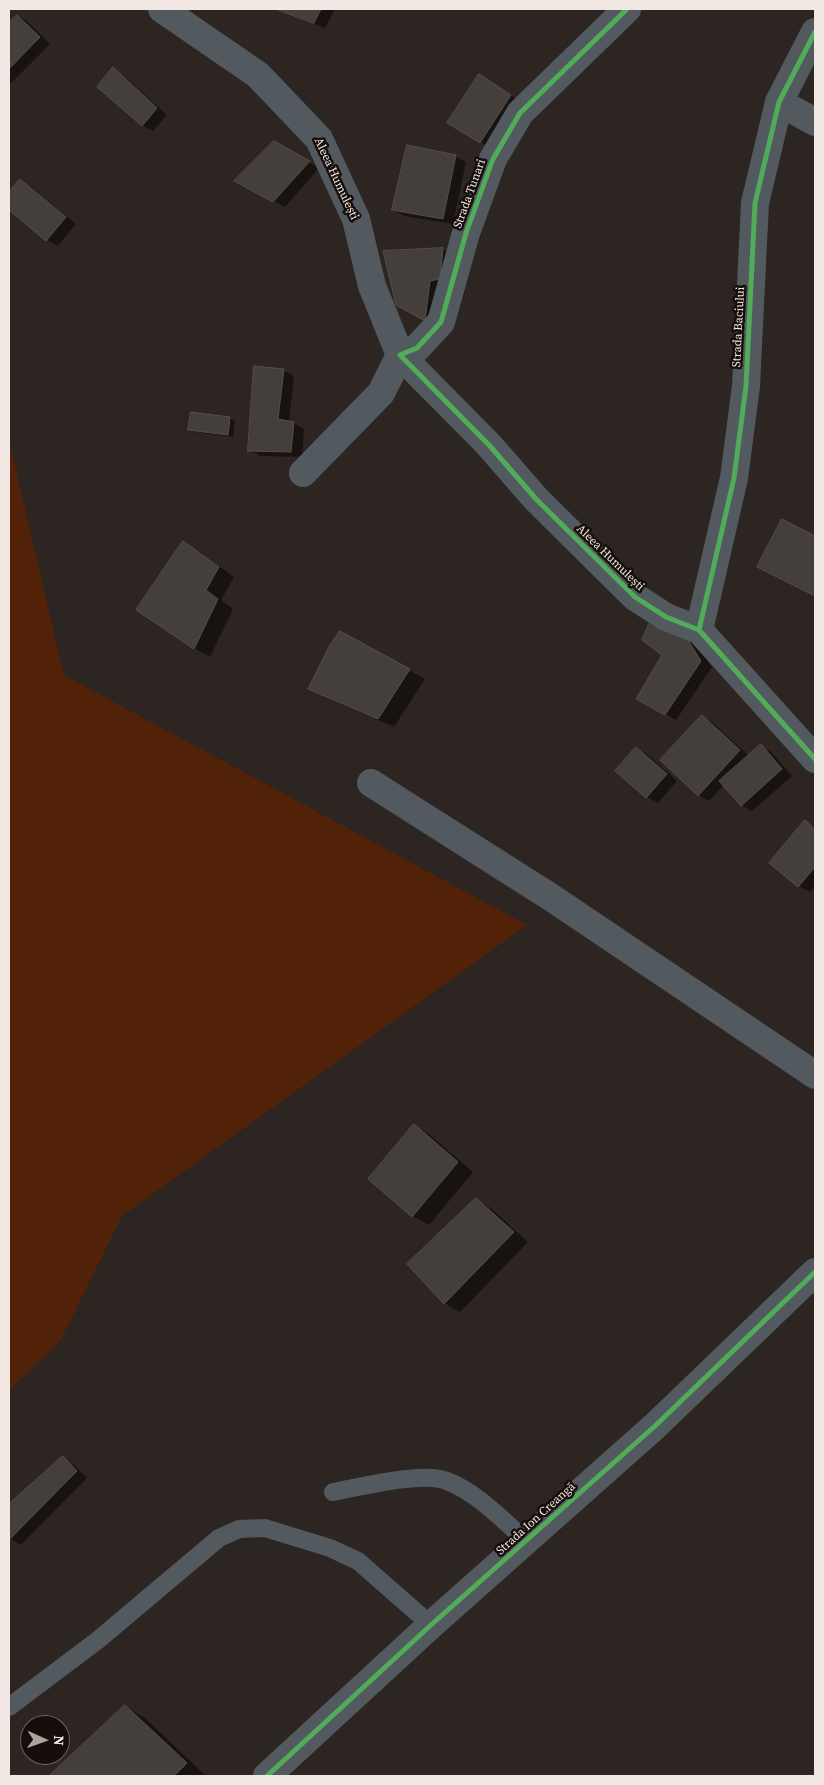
<!DOCTYPE html>
<html>
<head>
<meta charset="utf-8">
<style>
  body { margin:0 }
  #map { position:relative; width:824px; height:1785px; overflow:hidden; background:#2d2521; font-family:"Source Serif 4",serif }
  canvas { display:block }
  .frame { position:absolute; inset:0; border:10px solid #f2e8e3; pointer-events:none }
  .north { position:absolute; left:20px; top:1715px; width:50px; height:50px; box-sizing:border-box; background:#150e0b; border:1px solid #6d6561; border-radius:50%; rotate:92deg; font-size:14px; font-weight:700; line-height:20px; text-align:center; color:#f2e8e3 }
  .north::after { content:''; display:block; margin:auto; width:18px; height:22px; background:#ada49f; clip-path:polygon(50% 0,100% 100%,50% 72%,0 100%) }
</style>
</head>
<body>
<div id="map">
<canvas width="824" height="1785"></canvas>
<div class="frame"></div>
<div class="north">N</div>
</div>
<script>
const c = document.querySelector('canvas').getContext('2d');
c.lineJoin = 'round';
function fill(path, color) { c.fillStyle = color; c.fill(path, 'evenodd'); }
function strokePath(path, color, width, dash) { c.strokeStyle = color; c.lineWidth = width; c.lineCap = dash ? 'butt' : 'round'; c.setLineDash(dash || []); c.stroke(path); }
function label(font, color, halo, rows, align = 'center') {
  c.font = font + ' "Source Serif 4",serif'; c.lineWidth = 5; c.setLineDash([]); c.textBaseline = 'middle'; c.strokeStyle = halo; c.fillStyle = color; for (const [text, x, y, turn = 0] of rows) {
    c.save(); c.translate(x, y); c.rotate((+turn || 0) * Math.PI / 180); c.textAlign = isNaN(turn) ? turn : align; if (halo) c.strokeText(text, 0, 0); c.fillText(text, 0, 0); c.restore();
  }
}
const green = new Path2D(`
  M 9,440 L 64,675 L 527,925 L 122,1216 L 61,1340 L 9,1391 Z`);
const shadow = new Path2D(`
  M 277,9 L 335,9 L 325,28 Z
  M 18,16 L 28,22 L 50,44 L 9,85 L 9,25 Z
  M 113,69 L 123,75 L 167,115 L 153,131 L 142,125 Z
  M 490,81 L 521,102 L 491,148 L 449,122 Z
  M 275,142 L 319,168 L 285,207 L 246,186 Z
  M 455,156 L 466,162 L 453,224 L 404,216 L 394,210 Z
  M 20,180 L 30,186 L 76,224 L 58,246 L 47,240 L 9,208 L 9,194 Z
  M 442,249 L 453,255 L 436,325 L 408,311 Z
  M 283,370 L 294,376 L 289,422 L 294,423 L 304,429 L 302,457 L 260,456 L 249,450 Z
  M 192,413 L 230,418 L 235,421 L 233,437 L 194,432 L 189,429 Z
  M 782,520 L 815,537 L 815,596 L 770,573 Z
  M 184,543 L 199,552 L 234,577 L 221,600 L 233,609 L 210,657 L 194,648 Z
  M 644,640 L 694,640 L 712,667 L 676,720 L 638,698 L 663,655 Z
  M 409,670 L 425,679 L 394,727 L 325,697 L 310,688 Z
  M 702,716 L 712,722 L 749,756 L 761,746 L 771,752 L 792,776 L 752,811 L 742,805 L 724,785 L 709,801 L 698,795 Z
  M 636,748 L 647,754 L 677,781 L 658,803 L 647,797 L 617,771 Z
  M 805,821 L 815,827 L 815,886 L 810,892 L 799,886 L 771,863 Z
  M 415,1126 L 430,1135 L 473,1172 L 429,1225 L 413,1216 L 369,1179 Z
  M 476,1199 L 492,1209 L 528,1242 L 460,1312 L 444,1303 Z
  M 63,1458 L 73,1464 L 87,1478 L 21,1545 L 9,1538 L 9,1506 Z
  M 125,1706 L 145,1718 L 206,1776 L 51,1776 Z`);
const building = new Path2D(`
  M 276,9 L 321,9 L 314,23 Z
  M 17,15 L 40,37 L 9,69 L 9,23 Z
  M 113,67 L 157,108 L 142,126 L 97,87 Z
  M 479,74 L 511,95 L 480,143 L 447,123 Z
  M 274,141 L 310,161 L 273,202 L 234,181 Z
  M 407,145 L 456,155 L 443,219 L 392,210 Z
  M 20,179 L 66,217 L 46,241 L 9,210 L 9,192 Z
  M 443,248 L 440,279 L 430,281 L 425,321 L 396,305 L 383,251 Z
  M 254,366 L 284,369 L 278,419 L 294,422 L 291,452 L 248,451 Z
  M 191,412 L 230,417 L 228,435 L 188,430 Z
  M 782,519 L 815,536 L 815,596 L 757,567 Z
  M 183,541 L 219,567 L 206,590 L 218,599 L 194,649 L 136,610 Z
  M 652,618 L 683,632 L 701,661 L 665,715 L 636,699 L 662,655 L 642,640 Z
  M 340,631 L 410,669 L 378,719 L 308,689 L 330,645 Z
  M 702,715 L 740,750 L 698,796 L 660,760 Z
  M 761,744 L 782,769 L 741,806 L 719,781 Z
  M 636,747 L 667,774 L 646,798 L 615,771 Z
  M 805,820 L 815,829 L 815,867 L 798,887 L 769,863 Z
  M 414,1124 L 458,1162 L 412,1217 L 368,1179 Z
  M 476,1198 L 514,1232 L 444,1304 L 407,1264 Z
  M 63,1456 L 77,1471 L 9,1540 L 9,1504 Z
  M 125,1705 L 187,1763 L 174,1776 L 49,1776 Z`);
const service = new Path2D(`
  M 333,1492 C 360,1487 423,1471 447,1481 C 478,1493 502,1520 527,1541
  M 9,1707 L 98,1640 L 219,1538 L 239,1529 L 265,1528 L 330,1548 L 358,1561 L 431,1625`);
const minor = new Path2D(`
  M 162,9 L 258,75 L 319,139 L 356,219 L 372,286 L 400,355 L 381,393 L 303,473
  M 627,9 L 520,113 L 493,159 L 466,233 L 441,322 L 417,348 L 400,355 L 489,445 L 536,499 L 635,597 L 666,617 L 699,630 L 815,759
  M 779,102 L 815,122
  M 699,630 L 734,478 L 746,386 L 755,203 L 779,102 L 815,32
  M 371,783 L 552,898 L 815,1075
  M 267,1776 L 431,1625 L 655,1426 L 815,1272`);
const cycleway = new Path2D(`
  M 627,9 L 520,113 L 493,159 L 466,233 L 441,322 L 417,348 L 400,355 L 489,445 L 536,499 L 635,597 L 666,617 L 699,630 L 815,759
  M 699,630 L 734,478 L 746,386 L 755,203 L 779,102 L 815,32
  M 267,1776 L 431,1625 L 655,1426 L 815,1272`);
const streetNames = [
  ["Aleea Humulești",336,179,65],
  ["Strada Tunari",470,194,-70],
  ["Strada Baciului",739,327,-87],
  ["Aleea Humulești",610,558,44],
  ["Strada Ion Creangă",536,1519,-42]
];
fill(green, '#512207');
fill(shadow, '#0007');
fill(building, '#453f3b');
strokePath(building, '#554e4b', 1);
strokePath(service, '#525a60', 18);
strokePath(minor, '#525a60', 28);
strokePath(cycleway, '#51ab58', 5);
label('12px', '#f2e8e3', '#150e0b', streetNames);
</script>
</body>
</html>
